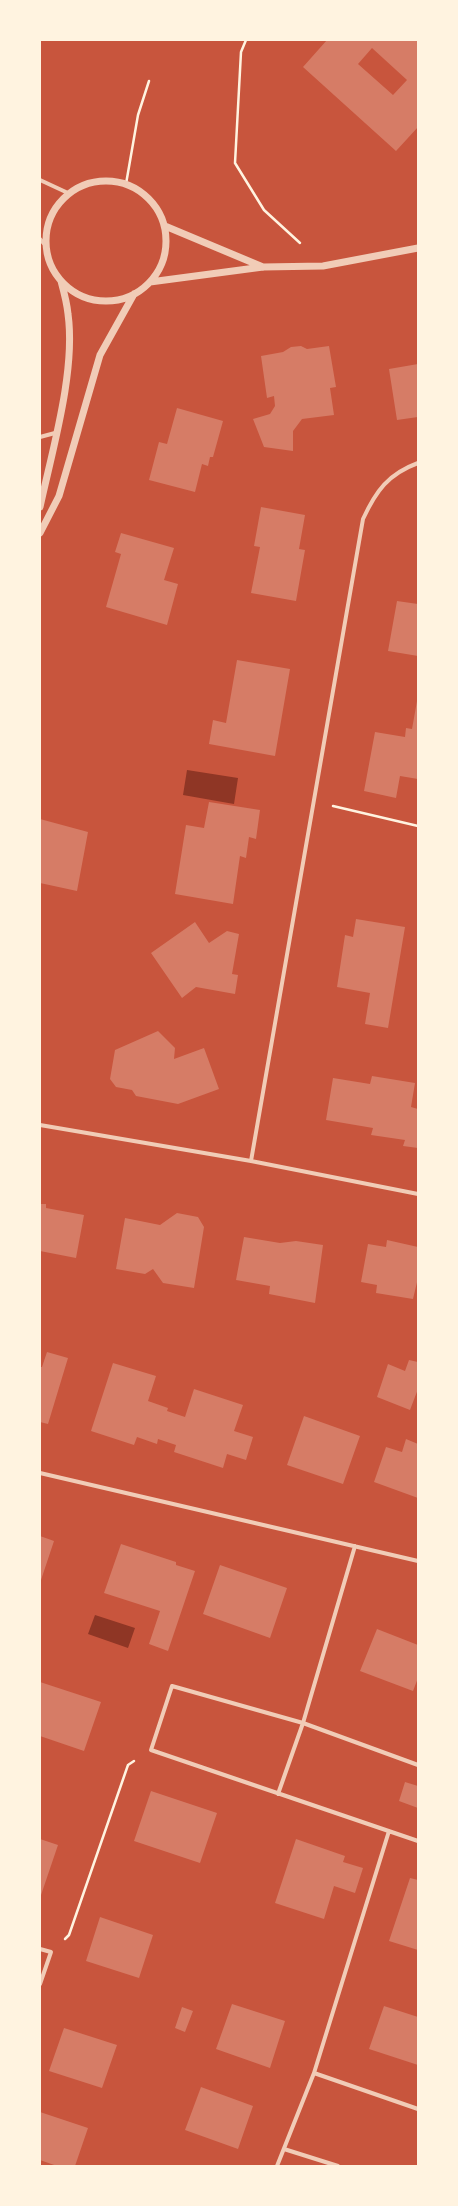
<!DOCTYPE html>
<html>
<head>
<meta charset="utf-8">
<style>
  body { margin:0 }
  #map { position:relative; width:458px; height:2206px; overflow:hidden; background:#c8553d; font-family:Figtree,sans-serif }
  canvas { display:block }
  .frame { position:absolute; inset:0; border:41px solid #fff3e0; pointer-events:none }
</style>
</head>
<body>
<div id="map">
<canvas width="458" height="2206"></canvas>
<div class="frame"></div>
</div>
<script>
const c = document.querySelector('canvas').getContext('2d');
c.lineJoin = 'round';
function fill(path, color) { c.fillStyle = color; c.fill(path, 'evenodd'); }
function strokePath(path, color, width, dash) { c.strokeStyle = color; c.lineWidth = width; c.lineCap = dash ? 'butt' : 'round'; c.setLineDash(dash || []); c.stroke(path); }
const water = new Path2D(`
  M 187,770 L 238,778 L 234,804 L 183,795 Z
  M 95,1615 L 135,1628 L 128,1648 L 88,1634 Z`);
const building = new Path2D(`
  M 327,40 L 418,40 L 418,127 L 396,151 L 303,67 ZM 372,48 L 407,80 L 393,95 L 358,64 Z
  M 301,346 L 307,349 L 329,346 L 336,387 L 330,388 L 334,415 L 302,419 L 293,431 L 293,451 L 264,447 L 253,419 L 270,414 L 275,406 L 274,396 L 267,398 L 261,356 L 283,352 L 291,347 Z
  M 418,364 L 418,417 L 397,420 L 389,369 Z
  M 177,408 L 223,421 L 213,457 L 210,457 L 208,466 L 202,464 L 195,492 L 149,480 L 159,442 L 167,444 Z
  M 261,507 L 305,515 L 299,549 L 305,550 L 296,601 L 251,593 L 260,547 L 254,546 Z
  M 121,533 L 174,548 L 164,580 L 178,584 L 167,625 L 106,607 L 121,554 L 115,552 Z
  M 397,601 L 418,604 L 418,656 L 388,651 Z
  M 237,660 L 290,669 L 275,756 L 209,744 L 213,720 L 226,723 Z
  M 417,701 L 418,779 L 400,776 L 396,798 L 364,791 L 375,732 L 405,737 L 406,728 L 412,729 Z
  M 209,802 L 260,810 L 256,839 L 249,837 L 246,858 L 240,856 L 233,904 L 175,894 L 186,825 L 204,828 Z
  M 40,819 L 88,832 L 77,891 L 40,883 Z
  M 356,919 L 405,927 L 388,1028 L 365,1024 L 370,993 L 337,987 L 345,935 L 353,937 Z
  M 195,922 L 209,943 L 227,931 L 239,934 L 232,974 L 238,975 L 235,994 L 196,987 L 182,998 L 151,953 Z
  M 158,1031 L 175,1048 L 174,1059 L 204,1048 L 219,1089 L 178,1104 L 136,1096 L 132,1090 L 116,1087 L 110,1079 L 115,1050 Z
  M 372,1076 L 415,1083 L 411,1107 L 418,1109 L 418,1148 L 403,1146 L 405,1140 L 371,1135 L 373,1128 L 326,1120 L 333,1078 L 370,1084 Z
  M 40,1204 L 46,1204 L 46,1208 L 84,1215 L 76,1258 L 40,1251 Z
  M 177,1213 L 198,1217 L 204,1227 L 194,1288 L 163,1283 L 153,1269 L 145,1274 L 116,1269 L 125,1218 L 160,1225 Z
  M 244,1237 L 280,1243 L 296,1241 L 323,1245 L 315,1303 L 269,1294 L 270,1286 L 236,1280 Z
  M 387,1240 L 418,1247 L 418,1278 L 413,1299 L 376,1293 L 377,1285 L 361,1282 L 368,1244 L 386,1247 Z
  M 47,1352 L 68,1358 L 48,1424 L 40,1422 L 40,1367 L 42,1367 Z
  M 409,1360 L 418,1362 L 418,1389 L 410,1410 L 377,1397 L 388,1364 L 405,1371 Z
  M 113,1363 L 156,1376 L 148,1401 L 168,1408 L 167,1411 L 185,1417 L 194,1389 L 243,1405 L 234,1431 L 253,1437 L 246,1460 L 227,1454 L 223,1468 L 174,1452 L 176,1445 L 158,1439 L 157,1444 L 137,1437 L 134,1445 L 91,1431 Z
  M 304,1416 L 360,1436 L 343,1484 L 287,1465 Z
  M 406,1439 L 418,1444 L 418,1498 L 374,1482 L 386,1447 L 402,1452 Z
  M 40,1536 L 54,1541 L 40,1583 Z
  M 121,1544 L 176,1562 L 176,1565 L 195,1571 L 168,1651 L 149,1644 L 160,1611 L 104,1593 Z
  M 220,1565 L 287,1588 L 270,1638 L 203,1614 Z
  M 377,1629 L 418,1645 L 418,1678 L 413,1691 L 360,1671 Z
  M 40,1682 L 101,1702 L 84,1751 L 40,1736 Z
  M 405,1782 L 418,1786 L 418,1808 L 399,1801 Z
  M 151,1791 L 217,1813 L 200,1863 L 134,1841 Z
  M 40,1839 L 58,1845 L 40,1898 Z
  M 296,1839 L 345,1856 L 343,1862 L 363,1868 L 355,1893 L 334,1886 L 324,1919 L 275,1903 Z
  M 410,1878 L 418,1880 L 418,1950 L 389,1941 Z
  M 100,1917 L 153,1935 L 139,1978 L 86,1961 Z
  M 232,2004 L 285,2021 L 270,2068 L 216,2049 Z
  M 384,2006 L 418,2017 L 418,2065 L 369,2049 Z
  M 182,2007 L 193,2011 L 185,2032 L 175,2028 Z
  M 64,2028 L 117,2045 L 102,2088 L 49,2071 Z
  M 201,2087 L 253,2106 L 238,2149 L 185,2130 Z
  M 40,2112 L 88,2128 L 75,2166 L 57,2166 L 40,2160 Z`);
const path = new Path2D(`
  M 246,40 L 241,52 L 235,163 L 264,210 L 300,243
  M 126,184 L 138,115 L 149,81
  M 333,806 L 418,826
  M 65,1939 L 69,1935 L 128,1765 L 134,1761`);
const minor = new Path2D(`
  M 40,180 L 68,193
  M 40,239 L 46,246
  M 40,437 L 55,433
  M 40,1125 L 251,1161 L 418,1194
  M 251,1161 L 363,519 C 376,491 388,474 418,463
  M 40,1473 L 418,1561
  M 418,1765 L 303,1723 L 172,1686 L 151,1750 L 418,1841
  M 278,1794 L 303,1723 L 355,1546
  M 40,1949 L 51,1952 L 40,1984
  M 314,2073 L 418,2109
  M 284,2149 L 338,2166
  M 277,2166 L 314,2073 L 389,1831`);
const tertiary = new Path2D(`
  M46 241a60 60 0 1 1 120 0a60 60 0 1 1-120 0Z
  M 165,226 L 263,267
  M 150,282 L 263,267 L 323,266 L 418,248
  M 40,507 C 52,451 76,371 68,314 C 67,303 64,292 61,281
  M 40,533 L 59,496 L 100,355 L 134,294`);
fill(water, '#8f3625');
fill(building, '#d67c66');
strokePath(path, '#fff3e0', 2.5);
strokePath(minor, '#f1ccb7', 4);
strokePath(tertiary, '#f1ccb7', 7);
</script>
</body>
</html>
